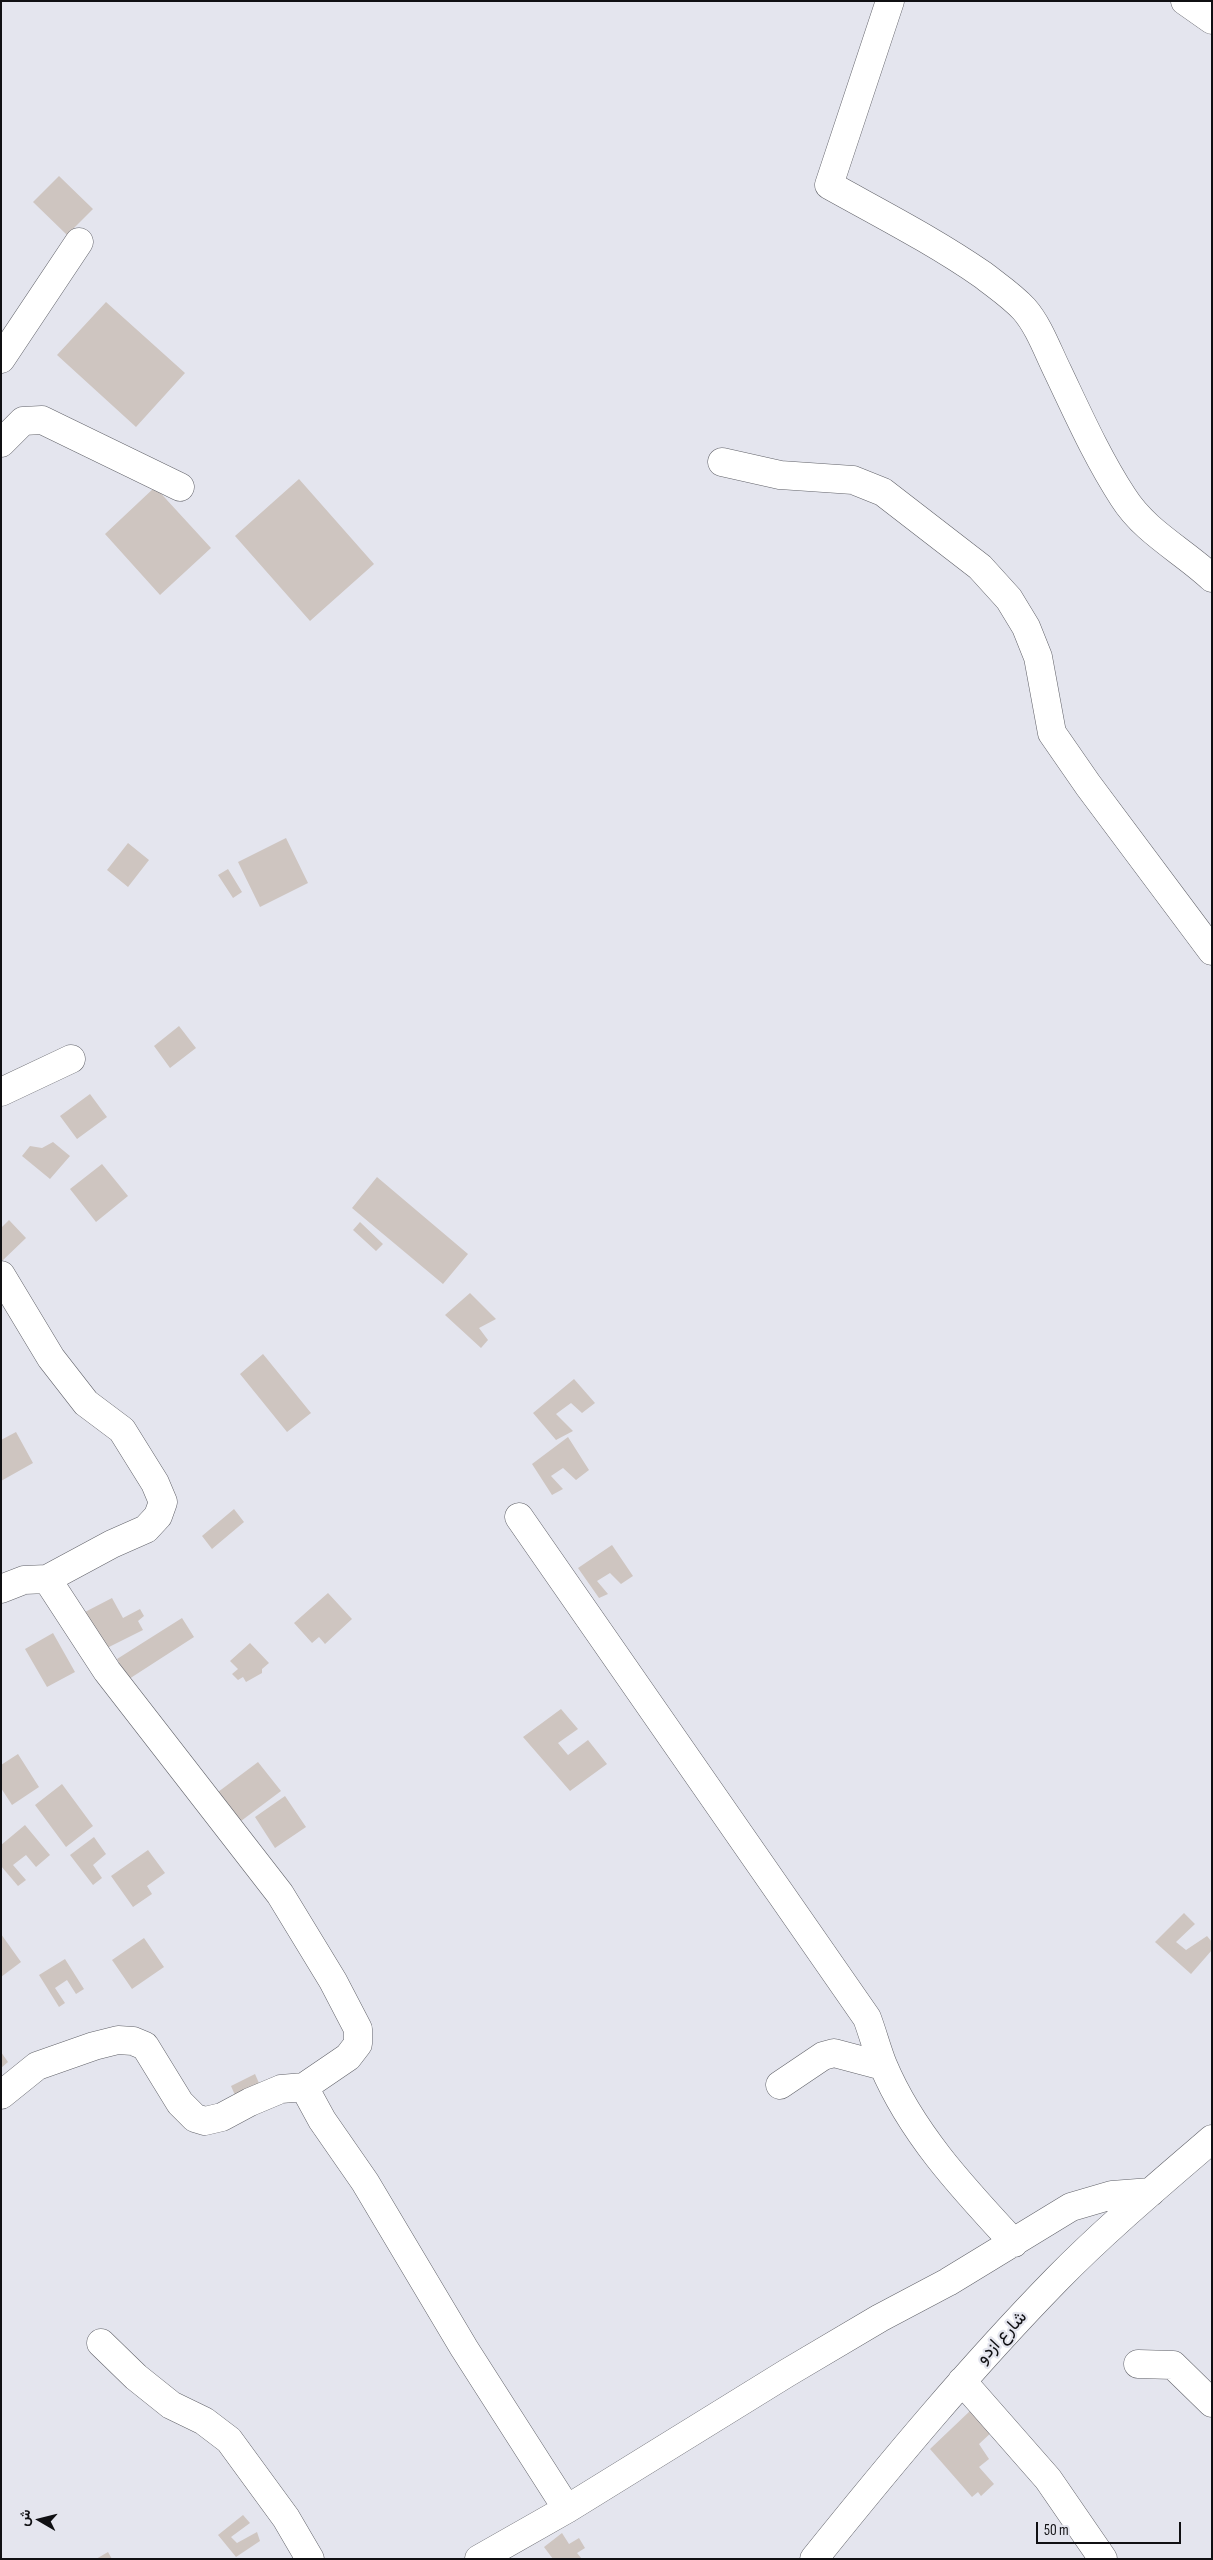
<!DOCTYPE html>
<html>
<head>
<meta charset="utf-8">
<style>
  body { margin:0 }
  #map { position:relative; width:1213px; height:2560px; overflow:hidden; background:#e4e5ee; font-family:"Sofia Sans Condensed",Vazirmatn,sans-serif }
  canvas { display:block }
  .frame { position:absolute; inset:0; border:2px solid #101013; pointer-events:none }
  .north { position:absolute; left:15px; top:2495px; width:50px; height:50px; -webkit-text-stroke:4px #e4e5ee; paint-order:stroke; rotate:278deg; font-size:14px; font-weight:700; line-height:20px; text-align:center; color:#101013 }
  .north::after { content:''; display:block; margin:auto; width:18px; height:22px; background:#101013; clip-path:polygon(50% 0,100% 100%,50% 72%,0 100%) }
  .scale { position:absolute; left:1036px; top:2522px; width:145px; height:22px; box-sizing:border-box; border:2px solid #101013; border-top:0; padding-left:6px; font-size:15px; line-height:18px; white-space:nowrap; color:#101013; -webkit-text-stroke:4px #e4e5ee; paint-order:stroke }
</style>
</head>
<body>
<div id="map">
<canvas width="1213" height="2560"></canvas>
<div class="frame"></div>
<div class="north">ش</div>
<div class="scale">50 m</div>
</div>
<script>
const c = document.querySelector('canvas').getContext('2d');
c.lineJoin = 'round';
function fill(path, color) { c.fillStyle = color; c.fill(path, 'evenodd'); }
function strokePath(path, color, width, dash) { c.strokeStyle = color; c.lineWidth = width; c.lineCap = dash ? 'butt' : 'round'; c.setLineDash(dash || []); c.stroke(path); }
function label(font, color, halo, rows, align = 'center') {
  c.font = font + ' "Sofia Sans Condensed",Vazirmatn,sans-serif'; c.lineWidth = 4.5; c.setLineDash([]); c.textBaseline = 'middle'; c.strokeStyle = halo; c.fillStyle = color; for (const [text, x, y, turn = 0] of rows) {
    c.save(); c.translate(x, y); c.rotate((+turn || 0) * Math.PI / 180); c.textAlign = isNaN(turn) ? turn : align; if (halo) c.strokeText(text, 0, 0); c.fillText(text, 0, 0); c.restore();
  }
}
const building = new Path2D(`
  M 59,176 L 93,209 L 67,235 L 33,202 Z
  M 106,302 L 185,373 L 136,427 L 57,355 Z
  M 299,479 L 374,564 L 310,621 L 235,536 Z
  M 155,487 L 211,548 L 160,595 L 105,534 Z
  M 286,838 L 308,883 L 260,907 L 238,862 Z
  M 128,843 L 149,860 L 128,887 L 107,870 Z
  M 228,869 L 242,892 L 233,898 L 218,875 Z
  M 179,1026 L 196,1048 L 170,1068 L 154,1046 Z
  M 90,1094 L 107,1117 L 77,1139 L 60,1116 Z
  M 53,1142 L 70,1156 L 50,1179 L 22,1156 L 30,1146 L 42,1148 Z
  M 102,1164 L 128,1196 L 96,1222 L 70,1189 Z
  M 377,1177 L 468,1254 L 443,1284 L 352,1208 Z
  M 9,1220 L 26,1238 L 1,1262 L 1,1228 Z
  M 360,1222 L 383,1244 L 376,1251 L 353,1230 Z
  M 470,1293 L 496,1319 L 479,1328 L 488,1340 L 481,1348 L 445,1315 Z
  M 263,1354 L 311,1413 L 287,1432 L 240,1374 Z
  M 574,1379 L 595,1403 L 582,1413 L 571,1403 L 556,1414 L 573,1431 L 556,1440 L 533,1413 Z
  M 16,1432 L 33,1463 L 1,1481 L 1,1440 Z
  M 568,1437 L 589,1470 L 576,1480 L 563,1468 L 551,1476 L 563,1489 L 552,1495 L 532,1464 Z
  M 234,1509 L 244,1522 L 212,1549 L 202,1536 Z
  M 612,1545 L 633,1576 L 621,1584 L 610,1573 L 597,1581 L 608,1594 L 599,1598 L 578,1568 Z
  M 328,1593 L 352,1619 L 325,1644 L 319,1637 L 312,1643 L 294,1623 Z
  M 112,1598 L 123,1618 L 140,1609 L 144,1616 L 138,1621 L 143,1630 L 105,1649 L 85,1612 Z
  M 182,1618 L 194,1637 L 129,1679 L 117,1659 Z
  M 53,1633 L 75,1672 L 47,1687 L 25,1649 Z
  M 250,1643 L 269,1663 L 262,1669 L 262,1673 L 246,1682 L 243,1677 L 238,1680 L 232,1674 L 238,1669 L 230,1661 Z
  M 561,1709 L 578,1729 L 558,1743 L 568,1755 L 588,1740 L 607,1764 L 570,1791 L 523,1737 Z
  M 18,1754 L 39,1787 L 12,1805 L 1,1788 L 1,1765 Z
  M 258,1762 L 281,1791 L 241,1821 L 218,1792 Z
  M 62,1784 L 93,1826 L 66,1847 L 35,1805 Z
  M 285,1796 L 306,1827 L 275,1848 L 255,1817 Z
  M 25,1825 L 50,1855 L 36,1867 L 26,1855 L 13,1865 L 26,1880 L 18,1886 L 1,1866 L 1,1845 Z
  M 94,1837 L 106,1854 L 93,1865 L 102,1878 L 93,1885 L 70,1855 Z
  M 148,1850 L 165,1873 L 147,1886 L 152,1894 L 133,1907 L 111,1876 Z
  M 1184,1913 L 1195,1924 L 1176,1942 L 1186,1950 L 1207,1936 L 1212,1942 L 1212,1950 L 1191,1974 L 1155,1942 Z
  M 1,1934 L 21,1962 L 1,1977 Z
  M 144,1938 L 164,1967 L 132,1989 L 112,1960 Z
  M 65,1959 L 84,1989 L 76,1994 L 67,1980 L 55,1988 L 65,2003 L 59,2007 L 39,1975 Z
  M 1,2052 L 8,2062 L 1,2068 Z
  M 255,2074 L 262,2090 L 238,2102 L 231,2086 Z
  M 971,2410 L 993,2431 L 979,2444 L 989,2459 L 979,2467 L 994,2484 L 981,2496 L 978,2492 L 972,2497 L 930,2449 Z
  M 243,2515 L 250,2523 L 231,2537 L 237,2543 L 257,2532 L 260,2541 L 236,2557 L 218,2535 Z
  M 562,2533 L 569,2544 L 579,2538 L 585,2548 L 577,2553 L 582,2559 L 553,2559 L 544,2547 Z
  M 108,2552 L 112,2559 L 96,2559 Z`);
const minor = new Path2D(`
  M 890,1 L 829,185 C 881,214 934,241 983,275 C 997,286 1012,296 1024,309 C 1039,326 1048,352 1058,372 C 1078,414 1097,457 1123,497 C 1145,532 1182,550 1212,578
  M 1185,1 L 1212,20
  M 1,359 L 79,242
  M 1,443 L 23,421 L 42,420 L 180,487
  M 722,462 L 780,475 L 853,480 L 883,492 L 980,567 L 1009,599 L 1026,627 L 1038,657 L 1052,733 L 1088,785 L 1212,951
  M 1,1092 L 71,1059
  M 1,1275 L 51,1358 L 86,1403 L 122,1430 L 155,1483 L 163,1502 L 158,1516 L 146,1529 L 112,1544 L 47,1579 L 107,1671 L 280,1894 L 333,1981 L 358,2029 L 358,2044 L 348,2057 L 304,2087 L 281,2089 L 250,2102 L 222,2117 L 205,2121 L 195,2118 L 180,2103 L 145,2046 L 133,2041 L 118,2040 L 94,2046 L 37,2066 L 1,2095
  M 519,1517 L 867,2018 C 873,2034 877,2050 883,2065 C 912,2134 964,2189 1014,2243
  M 1,1589 L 24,1580 L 47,1579
  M 780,2085 L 823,2056 L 834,2053 L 883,2066
  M 304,2087 L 322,2120 L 365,2182 L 464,2348 L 567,2509
  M 101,2343 L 136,2377 L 171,2405 L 204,2421 L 229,2440 L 286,2518 L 310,2559
  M 1138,2364 L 1173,2365 L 1212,2403
  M 962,2381 L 1048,2479 L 1103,2559
  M 479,2559 L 567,2509 L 787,2373 L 880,2318 L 948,2282 L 1071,2207 L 1112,2195 L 1151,2192
  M 814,2559 C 892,2462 971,2367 1057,2279 C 1106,2229 1160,2184 1212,2139`);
const streetNames = [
  ["شارع ازدو",1002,2338,-47]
];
fill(building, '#cec5c0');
strokePath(minor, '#616269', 29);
strokePath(minor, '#fff', 28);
label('18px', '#101013', '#e4e5ee', streetNames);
</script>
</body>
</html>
